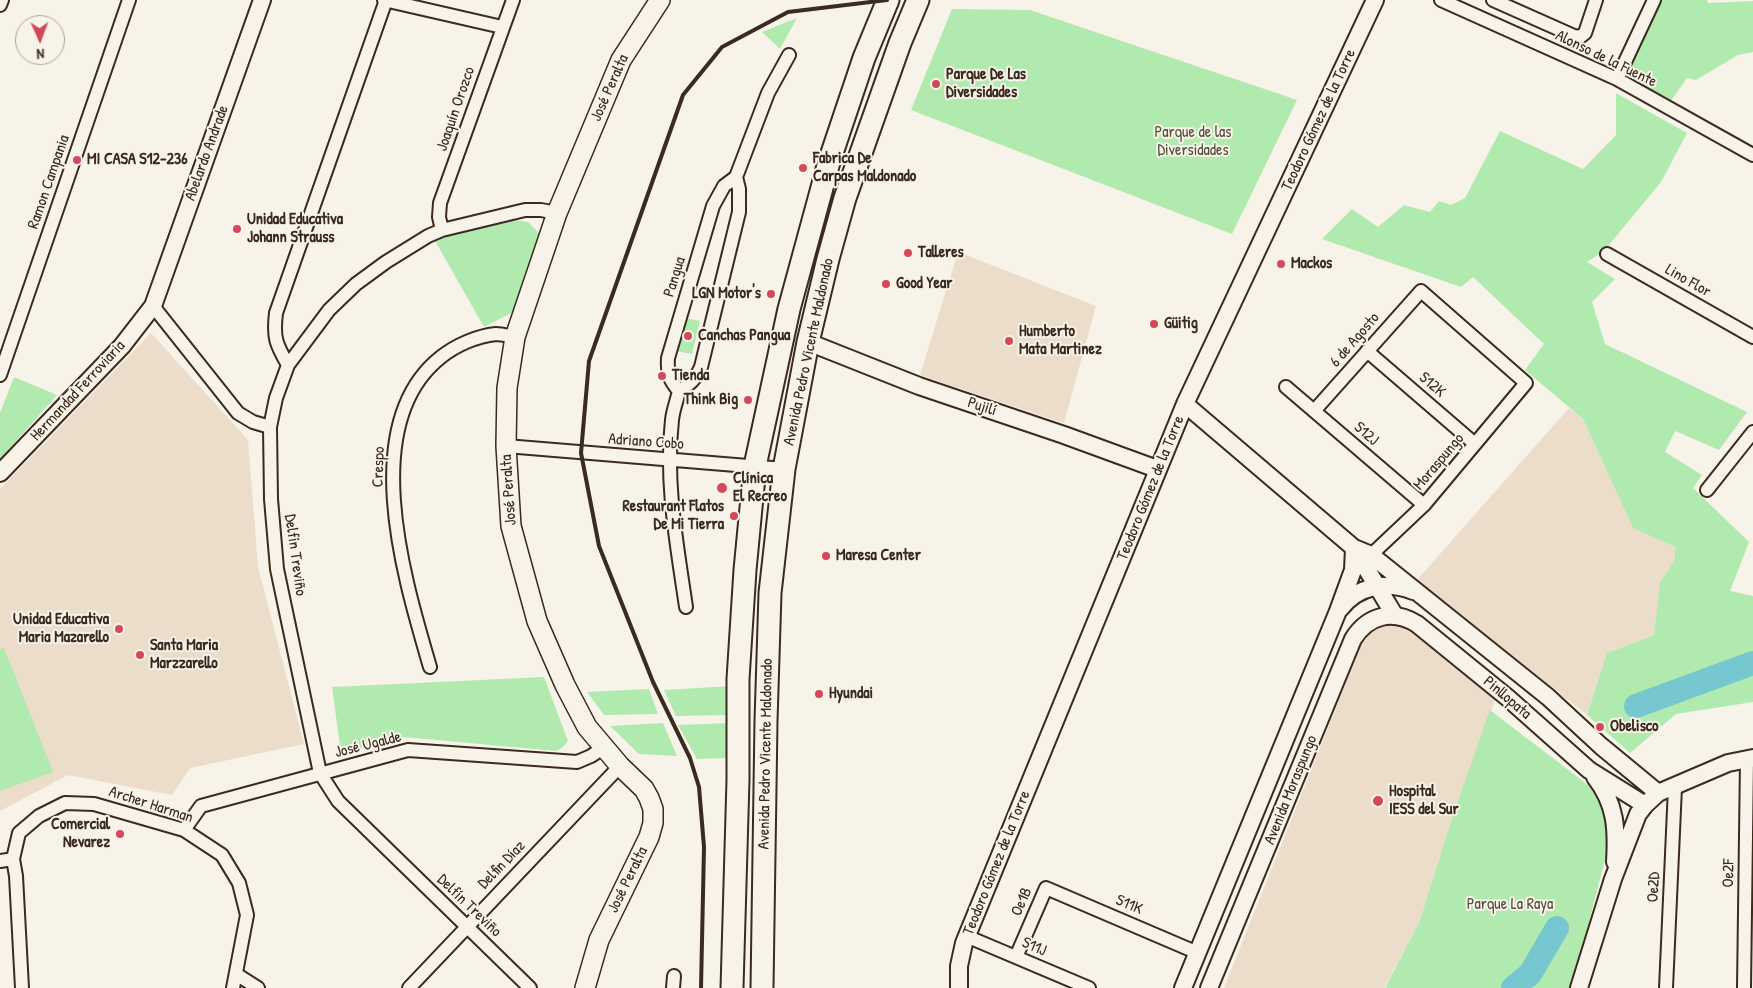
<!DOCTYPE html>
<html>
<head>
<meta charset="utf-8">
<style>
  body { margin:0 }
  #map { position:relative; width:1753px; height:988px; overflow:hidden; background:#f7f3e8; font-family:"Patrick Hand",sans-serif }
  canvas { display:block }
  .north { position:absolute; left:15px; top:15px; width:50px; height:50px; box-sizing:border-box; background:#f7f3e8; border:1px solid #aca397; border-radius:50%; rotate:178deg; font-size:14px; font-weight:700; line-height:20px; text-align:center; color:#3b2a1e }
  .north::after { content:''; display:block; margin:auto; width:18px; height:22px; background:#d1495b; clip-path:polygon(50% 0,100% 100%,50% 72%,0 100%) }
</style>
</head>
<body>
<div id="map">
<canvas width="1753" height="988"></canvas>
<div class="north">N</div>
</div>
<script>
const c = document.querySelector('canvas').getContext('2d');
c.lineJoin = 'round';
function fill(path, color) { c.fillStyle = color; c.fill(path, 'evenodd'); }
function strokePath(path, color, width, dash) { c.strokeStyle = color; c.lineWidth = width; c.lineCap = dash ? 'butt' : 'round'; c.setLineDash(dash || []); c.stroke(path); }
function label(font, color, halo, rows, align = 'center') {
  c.font = font + ' "Patrick Hand",sans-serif'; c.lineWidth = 4; c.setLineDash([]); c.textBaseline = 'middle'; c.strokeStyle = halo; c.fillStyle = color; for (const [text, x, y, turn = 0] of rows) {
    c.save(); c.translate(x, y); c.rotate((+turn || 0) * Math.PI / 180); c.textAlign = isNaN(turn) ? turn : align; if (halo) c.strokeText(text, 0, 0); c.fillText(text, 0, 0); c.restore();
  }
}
const built = new Path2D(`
  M 958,252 L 1096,306 L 1064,423 L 920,375 Z
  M 151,333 L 248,440 L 258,567 L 304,744 L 190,768 L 172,795 L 68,775 L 0,811 L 0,489 Z
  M 1569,408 L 1583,419 L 1633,528 L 1675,547 L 1675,560 L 1660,582 L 1654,635 L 1607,653 L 1587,715 L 1417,580 Z
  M 1390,625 L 1404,625 L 1421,634 L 1496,697 L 1453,815 L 1420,920 L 1384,988 L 1224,988 L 1363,640 L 1375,630 Z`);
const green = new Path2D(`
  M 1659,0 L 1707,0 L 1708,3 L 1753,1 L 1753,52 L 1738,55 L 1696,80 L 1687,78 L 1670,102 L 1619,75 Z
  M 952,9 L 1030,10 L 1297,100 L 1232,234 L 911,110 Z
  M 797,18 L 780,49 L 762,32 Z
  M 1616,93 L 1687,133 L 1661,182 L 1604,251 L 1587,262 L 1615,279 L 1592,302 L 1605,344 L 1747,412 L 1719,450 L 1675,431 L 1665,452 L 1702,475 L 1693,488 L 1749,542 L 1730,591 L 1753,596 L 1753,702 L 1676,714 L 1630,753 L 1587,715 L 1607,653 L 1654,635 L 1660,582 L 1675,560 L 1675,547 L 1633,528 L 1583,419 L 1525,370 L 1544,344 L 1473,277 L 1461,287 L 1322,239 L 1352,209 L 1378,227 L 1404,205 L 1430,212 L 1439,201 L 1451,205 L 1465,198 L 1500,131 L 1583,169 L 1616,135 Z
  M 513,220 L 528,222 L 539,233 L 540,246 L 517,310 L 484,327 L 434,239 Z
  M 685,318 L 700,321 L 692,354 L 676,351 Z
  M 14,377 L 57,395 L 0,459 L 0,413 Z
  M 4,648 L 53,772 L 0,791 L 0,649 Z
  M 544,677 L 568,741 L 562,748 L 556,751 L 404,737 L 341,753 L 332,687 Z
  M 732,686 L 731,715 L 676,716 L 664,690 Z
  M 649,689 L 658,714 L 604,715 L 587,692 Z
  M 1490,710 L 1588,785 L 1608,811 L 1609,844 L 1572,988 L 1385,988 L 1420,920 L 1453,815 Z
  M 663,723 L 677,756 L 639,754 L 610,726 Z
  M 732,723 L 727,758 L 697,759 L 678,725 Z`);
const river = new Path2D(`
  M 1636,706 L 1753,663
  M 1513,988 L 1530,974 L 1557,928`);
const minor = new Path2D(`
  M 384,0 L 502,27
  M 1441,0 L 1617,79 L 1753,155
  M 1493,0 L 1574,36 L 1580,37 L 1585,33 L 1596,0
  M 0,5 L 2,0
  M 1617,79 L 1654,0
  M 442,230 L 439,217 L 440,203 L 513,0
  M 1607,254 L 1753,337
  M 153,306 L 238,413 L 253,422 L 270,427
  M 1367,351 L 1475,444
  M 288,365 C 276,344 273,338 276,313 L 386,0
  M 0,375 L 129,0
  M 1286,387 L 1424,505
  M 679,391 C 669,380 667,372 668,358 L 713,206 L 724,186 L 736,177 L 768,93 L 789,55
  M 1314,411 L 1421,291 L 1526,383 L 1424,505 L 1371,555
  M 506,446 L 784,469
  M 1707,490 L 1753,432
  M 686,607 C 677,545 665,483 672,420 C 673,410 677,400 679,391 C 690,384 696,379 701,367 L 739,212 L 739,189 L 736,177
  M 430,667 C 405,581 356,424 441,357 C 456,345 477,336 496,334 C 502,334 509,336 515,337
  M 184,830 L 201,806 L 408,750 L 577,762 L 591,756 L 603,748
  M 0,861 L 13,859
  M 966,936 L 1089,988
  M 1016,957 L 1046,888 L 1198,953
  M 236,974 L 258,988
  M 22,988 L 16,876 L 13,859 L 19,833 L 39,816 L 65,803 L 94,804 L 184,830 L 222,855 L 239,883 L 247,915 L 233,988
  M 409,988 L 620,766
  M 530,988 L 338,801 L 320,773 L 277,569 L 271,499 L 270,427 L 276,398 L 288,365 L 329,310 L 356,284 L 386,262 L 428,236 L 442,230 L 525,210 L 541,210 L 557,213
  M 673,988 L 674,976
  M 1666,988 L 1675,787
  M 1744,988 L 1747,759`);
const tertiary = new Path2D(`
  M 808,342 L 919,386 L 1064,435 L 1157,469
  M 1185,404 L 1354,548 L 1371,555 L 1548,697 L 1601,746 L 1658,793
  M 0,473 L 122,346 L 153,306 L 262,0
  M 1354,548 L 1395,616
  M 1340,609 C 1358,585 1387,581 1413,591
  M 1595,777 C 1616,804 1617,829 1615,862
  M 959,988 L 959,966 L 964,943 L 1185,404 L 1375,0
  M 1183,988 L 1338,611 L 1353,570 L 1354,548
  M 1209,988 L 1353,639 C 1368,615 1393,609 1417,624 L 1508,698 L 1589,770 L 1645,805
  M 1579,988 L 1613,879 L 1638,814 L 1645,805 L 1658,793 L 1728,763 L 1753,758`);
const secondary = new Path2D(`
  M 585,988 L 599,940 L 649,837 L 653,823 L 653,809 L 649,798 L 644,789 L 620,766 L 587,727 L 565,685 L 537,621 L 511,526 L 506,446 L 507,388 L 515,337 L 557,213 L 621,60 L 660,0`);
const primary = new Path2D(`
  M 732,988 L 738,780 L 738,679 L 745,570 L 755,466 L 789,309 L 829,162 L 864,58 L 888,0
  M 762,988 L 766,721 L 770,593 L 784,469 L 808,342 L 828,259 L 845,198 L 900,43 L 918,0`);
const rail = new Path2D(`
  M 701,988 L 704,847 L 699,787 L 690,758 L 653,682 L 599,546 L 581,453 L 589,361 L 683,95 L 722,47 L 788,12 L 887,0`);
const markers = [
  [936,84,5,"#d1495b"],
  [77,160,5,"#d1495b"],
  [803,168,5,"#d1495b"],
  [237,229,5,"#d1495b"],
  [908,253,5,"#d1495b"],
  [1281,264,5,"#d1495b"],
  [886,284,5,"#d1495b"],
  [771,294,5,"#d1495b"],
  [1154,324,5,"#d1495b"],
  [688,336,5,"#d1495b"],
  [1009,341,5,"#d1495b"],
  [662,376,5,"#d1495b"],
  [748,400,5,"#d1495b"],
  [722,488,6,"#d1495b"],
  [734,516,5,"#d1495b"],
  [826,556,5,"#d1495b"],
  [119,629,5,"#d1495b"],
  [140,655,5,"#d1495b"],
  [819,694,5,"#d1495b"],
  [1600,727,5,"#d1495b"],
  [1378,801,6,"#d1495b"],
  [120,834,5,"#d1495b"]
];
const streetNames = [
  ["Alonso de la Fuente",1606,59,26],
  ["José Peralta",610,88,-66],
  ["Joaquín Orozco",456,109,-71],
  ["Teodoro Gómez de la Torre",1319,120,-65],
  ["Abelardo Andrade",207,153,-70],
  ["Ramon Campania",49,182,-71],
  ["Pangua",675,277,-73],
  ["Lino Flor",1688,281,30],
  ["6 de Agosto",1355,340,-49],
  ["Avenida Pedro Vicente Maldonado",809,352,-78],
  ["S12K",1432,385,41],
  ["Hermandad Ferroviaria",78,391,-47],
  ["Pujilí",982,407,18],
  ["S12J",1366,434,41],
  ["Adriano Cobo",646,442,4],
  ["Moraspungo",1439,462,-50],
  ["Crespo",379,467,-88],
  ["Teodoro Gómez de la Torre",1151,488,-68],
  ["José Peralta",509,490,-94],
  ["Delfín Treviño",295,555,82],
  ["Pinllopata",1507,698,40],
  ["José Ugalde",368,745,-14],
  ["Avenida Pedro Vicente Maldonado",766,754,-89],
  ["Avenida Moraspungo",1291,790,-68],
  ["Archer Harman",151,805,18],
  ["Teodoro Gómez de la Torre",997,863,-68],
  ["Delfin Díaz",502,865,-46],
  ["Oe2F",1729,873,-89],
  ["José Peralta",628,880,-64],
  ["Oe2D",1654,887,-87],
  ["Oe1B",1022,902,-66],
  ["S11K",1129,905,23],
  ["Delfín Treviño",469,906,44],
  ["S11J",1034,947,23]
];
const poiNames = [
  ["Parque De Las",946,75],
  ["Diversidades",946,93],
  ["Fabrica De",813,159],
  ["Carpas Maldonado",813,177],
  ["MI CASA S12-236",87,160],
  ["Unidad Educativa",247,220],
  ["Johann Strauss",247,238],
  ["Talleres",918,253],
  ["Mackos",1291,264],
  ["Good Year",896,284],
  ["LGN Motor's",761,294,"right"],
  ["Güitig",1164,324],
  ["Humberto",1019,332],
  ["Mata Martinez",1019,350],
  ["Canchas Pangua",698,336],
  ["Tienda",672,376],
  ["Think Big",738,400,"right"],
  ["Clínica",733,479],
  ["El Recreo",733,497],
  ["Restaurant Flatos",724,507,"right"],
  ["De Mi Tierra",724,525,"right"],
  ["Maresa Center",836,556],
  ["Unidad Educativa",109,620,"right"],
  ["Maria Mazarello",109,638,"right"],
  ["Santa Maria",150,646],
  ["Marzzarello",150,664],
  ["Hyundai",829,694],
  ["Obelisco",1610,727],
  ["Hospital",1389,792],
  ["IESS del Sur",1389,810],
  ["Comercial",110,825,"right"],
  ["Nevarez",110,843,"right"]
];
const parkNames = [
  ["Parque de las",1193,133],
  ["Diversidades",1193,151],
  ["Parque La Raya",1510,905]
];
fill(built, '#ecdcca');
fill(green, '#b0eaaf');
strokePath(river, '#76c7cf', 24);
strokePath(minor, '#3b2a1e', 16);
strokePath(tertiary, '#3b2a1e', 20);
strokePath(secondary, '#3b2a1e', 22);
strokePath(primary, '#3b2a1e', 25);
strokePath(minor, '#f7f3e8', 12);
strokePath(tertiary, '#f7f3e8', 16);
strokePath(secondary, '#f7f3e8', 19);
strokePath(primary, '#f7f3e8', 21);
strokePath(rail, '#3b2a1e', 4);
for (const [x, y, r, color] of markers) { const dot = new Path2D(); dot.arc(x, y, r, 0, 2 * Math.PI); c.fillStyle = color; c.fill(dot); strokePath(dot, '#f7f3e8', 2); }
label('16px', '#3b2a1e', '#f7f3e8', streetNames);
label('bold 16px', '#3b2a1e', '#f7f3e8', poiNames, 'left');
label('16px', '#52503b', '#f7f3e8', parkNames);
</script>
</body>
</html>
